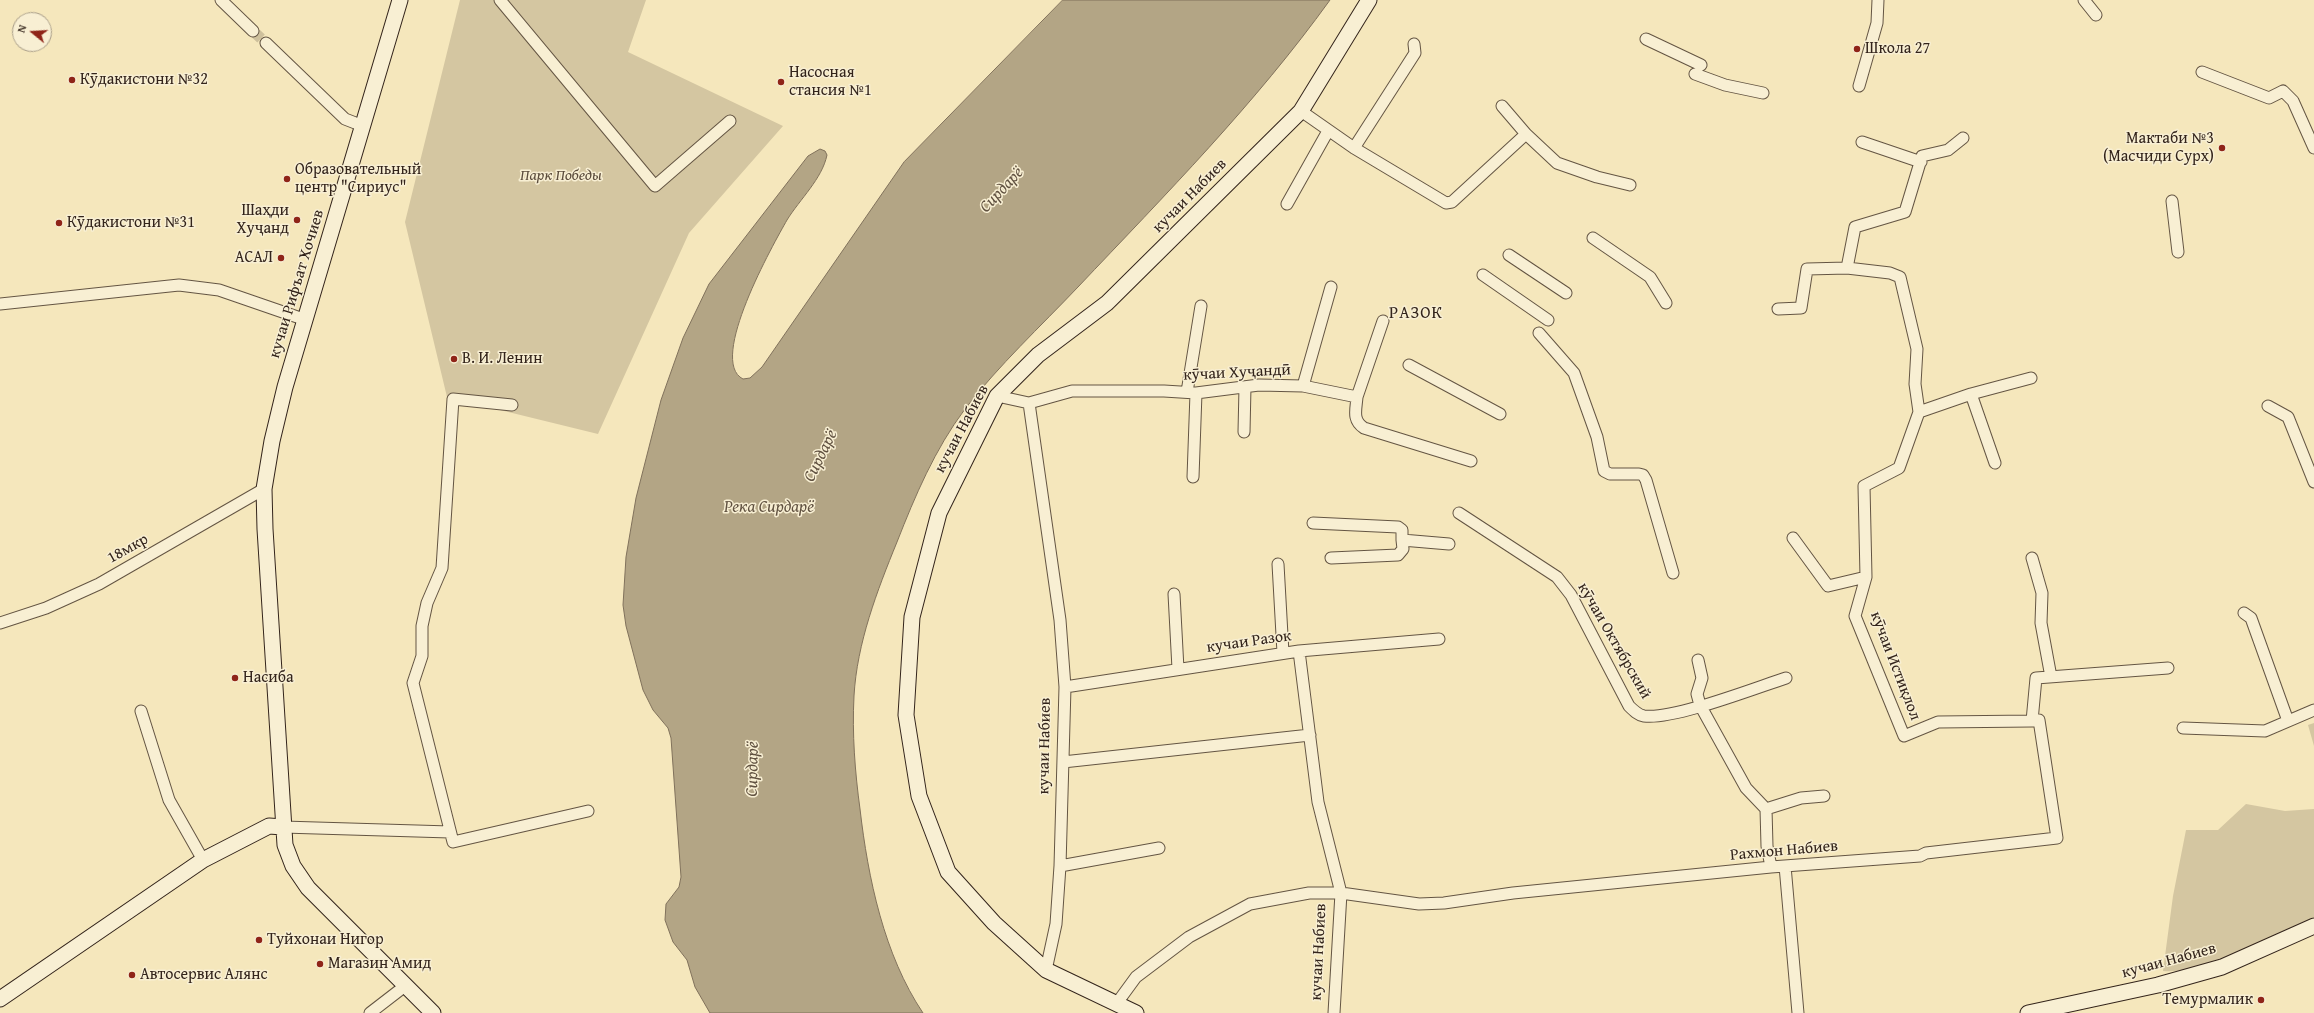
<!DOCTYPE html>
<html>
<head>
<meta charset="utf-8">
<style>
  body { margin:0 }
  #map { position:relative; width:2314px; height:1013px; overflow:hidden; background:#f5e7bc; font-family:"Gentium Book Plus",serif }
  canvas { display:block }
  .north { position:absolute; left:12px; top:12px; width:40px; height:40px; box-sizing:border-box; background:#f8efd3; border:1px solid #a99e89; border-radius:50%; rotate:288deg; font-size:11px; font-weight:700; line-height:16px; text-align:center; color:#33241b }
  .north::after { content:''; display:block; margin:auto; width:14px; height:18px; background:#8f2418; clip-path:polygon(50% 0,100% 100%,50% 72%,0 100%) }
</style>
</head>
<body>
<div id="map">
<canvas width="2314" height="1013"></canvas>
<div class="north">N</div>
</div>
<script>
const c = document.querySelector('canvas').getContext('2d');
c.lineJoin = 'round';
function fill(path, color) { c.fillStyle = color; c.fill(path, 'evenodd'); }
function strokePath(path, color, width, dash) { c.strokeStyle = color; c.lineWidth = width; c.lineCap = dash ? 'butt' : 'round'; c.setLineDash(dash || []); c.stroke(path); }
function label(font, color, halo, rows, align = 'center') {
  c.font = font + ' "Gentium Book Plus",serif'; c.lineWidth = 3; c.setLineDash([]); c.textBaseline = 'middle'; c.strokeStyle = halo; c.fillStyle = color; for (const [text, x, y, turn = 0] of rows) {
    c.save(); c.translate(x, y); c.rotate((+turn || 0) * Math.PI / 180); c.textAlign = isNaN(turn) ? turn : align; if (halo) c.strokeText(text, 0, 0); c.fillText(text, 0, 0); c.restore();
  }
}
const green = new Path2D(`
  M 460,0 L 646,0 L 628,52 L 783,126 L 689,233 L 598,434 L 447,397 L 405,222 Z
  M 2314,723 L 2314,746 L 2308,725 Z
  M 2246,804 L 2285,811 L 2314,809 L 2314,917 C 2270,937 2212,974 2163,971 L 2173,896 L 2186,830 L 2218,830 Z`);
const water = new Path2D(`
  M 1063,0 L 1330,0 C 1255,104 1166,194 1078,287 C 1040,327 999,365 965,409 C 935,449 915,496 897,542 C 877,591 857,643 854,696 C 852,734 855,772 860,809 C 868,878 884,955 923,1013 L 710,1013 L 695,987 L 687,960 L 673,942 L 665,920 L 666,904 L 679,887 L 681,877 L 671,738 L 668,728 L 653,710 L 643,690 L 626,626 L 623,605 L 626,557 L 636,498 L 661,400 L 683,338 L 709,284 L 808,156 L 820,149 L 825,151 L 827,155 C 822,179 800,199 787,220 C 774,243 707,361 743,379 L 750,378 L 762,367 L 904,162 Z`);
const streetTunnel = new Path2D(`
  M 253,31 L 266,43`);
const street = new Path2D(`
  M 221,0 L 253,31
  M 500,0 L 655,186 L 730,121
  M 2084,0 L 2096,15
  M 1646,39 L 1701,65
  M 266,43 L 345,119 L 363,126
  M 2202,72 L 2269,98 L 2283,91 L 2293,101 L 2314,148
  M 1695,74 L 1725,85 L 1763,93
  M 1859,86 L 1877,23 L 1878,0
  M 1502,106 L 1526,134
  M 1301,111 L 1354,148 L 1446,203 L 1452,202 L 1526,134 L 1557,163 L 1597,177 L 1630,185
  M 1963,138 L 1948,150 L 1922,156 L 1905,212 L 1855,227 L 1847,268 L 1890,273 L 1900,277 L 1917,349 L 1915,384 L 1919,412 L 1899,468 L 1864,486 L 1866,577 L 1855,616 L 1904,736 L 1938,722 L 2032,721 L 2036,678 L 2168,668
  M 1862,142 L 1921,162
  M 1354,148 L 1415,53 L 1414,44
  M 2172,201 L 2178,252
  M 1287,204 L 1328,131
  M 1593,238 L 1650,277 L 1666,303
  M 1509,255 L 1566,293
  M 1483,275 L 1548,320
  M 0,304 L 179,285 L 219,290 L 306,320
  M 1778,309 L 1801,308 L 1807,269 L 1847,268
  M 1539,333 L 1574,373 L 1597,437 L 1604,471 L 1610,474 L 1639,474 L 1643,475 L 1646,480 L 1673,573
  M 1409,365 L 1500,414
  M 1303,386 L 1331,287
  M 1187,392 L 1201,306
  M 1971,394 L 2031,378
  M 997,396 L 1029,403 L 1072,391 L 1164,391 L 1196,393 L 1259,385 L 1303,386 L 1357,397 C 1356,410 1352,420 1364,428 L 1471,461
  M 1357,397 L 1383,321
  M 1029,403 L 1060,620 L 1065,687 L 1060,866 L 1056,924 L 1046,970
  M 512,405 L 453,399 L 442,568 L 427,603 L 422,626 L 422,656 L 413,683 L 453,842 L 588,811
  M 2268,406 L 2288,417 L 2314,482
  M 1919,412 L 1971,394 L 1995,463
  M 1244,432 L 1245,387
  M 1193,477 L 1196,393
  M 1459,513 L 1557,577 L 1571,595 L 1629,706 C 1634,711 1638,715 1644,716 C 1673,720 1755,688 1786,678
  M 1313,523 L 1398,527 L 1402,530 L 1402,540
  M 1793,538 L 1828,586 L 1866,577
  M 1331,558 L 1398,555 L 1403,549 L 1402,540 L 1449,544
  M 2032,558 L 2042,593 L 2041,623 L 2051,677
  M 1278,564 L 1283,653
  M 1174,594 L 1178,669
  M 2244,613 L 2251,618 L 2288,721
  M 0,623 L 46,608 L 99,584 L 264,489
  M 1299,651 L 1318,802 L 1341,893 L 1334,1013
  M 1698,660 L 1702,678 L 1697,694 L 1700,705 L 1746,788 L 1766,809 L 1767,846 L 1771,867
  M 1065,687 L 1299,651 L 1439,639
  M 141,711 L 169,800 L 203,860
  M 2183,728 L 2265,731 L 2314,710
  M 1063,762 L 1310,735
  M 1766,809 L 1801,798 L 1824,796
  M 283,827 L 450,832
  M 1060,866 L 1159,848
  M 1785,866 L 1798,1013
  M 1117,1003 L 1136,977 L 1189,937 L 1250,904 L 1309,893 L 1341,893 L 1419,904 L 1444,903 L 1513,893 L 1771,867 L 1920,856 L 1926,853 L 2057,838 L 2039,720 L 2032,721
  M 370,1013 L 405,986`);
const secondary = new Path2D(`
  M 400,0 L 285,387 L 272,441 L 264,489 L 265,529 L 285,845 L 293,866 L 308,888 L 433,1013
  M 0,999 L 203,860 L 269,826 L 283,827
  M 1136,1013 L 1046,970 L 994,923 L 948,872 L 919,796 L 906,715 L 912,617 L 939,513 L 997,396 L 1038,355 L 1107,303 L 1301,111 L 1369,0
  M 2028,1013 L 2158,985 L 2222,967 L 2314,926`);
const markers = [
  [1857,49,4,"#8f2418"],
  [72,80,4,"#8f2418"],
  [781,82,4,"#8f2418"],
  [2222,148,4,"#8f2418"],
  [287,179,4,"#8f2418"],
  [297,220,4,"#8f2418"],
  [59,223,4,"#8f2418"],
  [281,258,4,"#8f2418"],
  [454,359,4,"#8f2418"],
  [235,678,4,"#8f2418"],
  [259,940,4,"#8f2418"],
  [320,964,4,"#8f2418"],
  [132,975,4,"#8f2418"],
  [2261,1000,4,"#8f2418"]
];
const poiNames = [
  ["Школа 27",1865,49],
  ["Насосная",789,73],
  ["стансия №1",789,91],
  ["Кӯдакистони №32",80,80],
  ["Мактаби №3",2214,139,"right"],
  ["(Масчиди Сурх)",2214,157,"right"],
  ["Образовательный",295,170],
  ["центр \"Сириус\"",295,188],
  ["Шаҳди",289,211,"right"],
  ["Хуҷанд",289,229,"right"],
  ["Кӯдакистони №31",67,223],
  ["АСАЛ",273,258,"right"],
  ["В. И. Ленин",462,359],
  ["Насиба",243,678],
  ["Туйхонаи Нигор",267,940],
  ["Магазин Амид",328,964],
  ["Автосервис Алянс",140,975],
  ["Темурмалик",2253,1000,"right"]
];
const parkNames = [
  ["Парк Победы",561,176]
];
const streetNames = [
  ["кучаи Набиев",1190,196,-45],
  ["кучаи Рифъат Хочиев",297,284,-73],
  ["кӯчаи Хуҷандӣ",1237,373,-3],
  ["кучаи Набиев",962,429,-62],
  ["18мкр",128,549,-29],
  ["кӯчаи Октябрский",1614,641,60],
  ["кучаи Разок",1249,642,-8],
  ["кӯчаи Истиқлол",1895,666,69],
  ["кучаи Набиев",1045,746,-89],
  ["Рахмон Набиев",1784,851,-5],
  ["кучаи Набиев",1319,952,-87],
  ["кучаи Набиев",2169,961,-15]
];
const waterNames = [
  ["Сирдарё",1002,190,-47],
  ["Сирдарё",821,456,-64],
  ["Река Сирдарё",769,508],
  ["Сирдарё",753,769,-89]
];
const neighbourhoodNames = [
  ["РАЗОК",1416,314]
];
fill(green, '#d4c6a1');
fill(water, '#b3a585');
strokePath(water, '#80715b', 1);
strokePath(streetTunnel, '#cec09c', 11, [11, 5.5]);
strokePath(street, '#645543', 13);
strokePath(secondary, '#33241b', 17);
strokePath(street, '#f8efd3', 11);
strokePath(secondary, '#f8efd3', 15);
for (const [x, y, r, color] of markers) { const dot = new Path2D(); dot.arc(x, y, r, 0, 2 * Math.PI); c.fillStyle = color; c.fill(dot); strokePath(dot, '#f8efd3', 1.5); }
label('16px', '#33241b', '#f8efd3', poiNames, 'left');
label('italic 16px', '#5b4c3c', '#f8efd3', parkNames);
label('16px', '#33241b', '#f8efd3', streetNames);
label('italic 17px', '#605140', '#f8efd3', waterNames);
c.letterSpacing = '1px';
label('17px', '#33241b', '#f8efd3', neighbourhoodNames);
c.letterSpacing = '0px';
</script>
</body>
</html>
